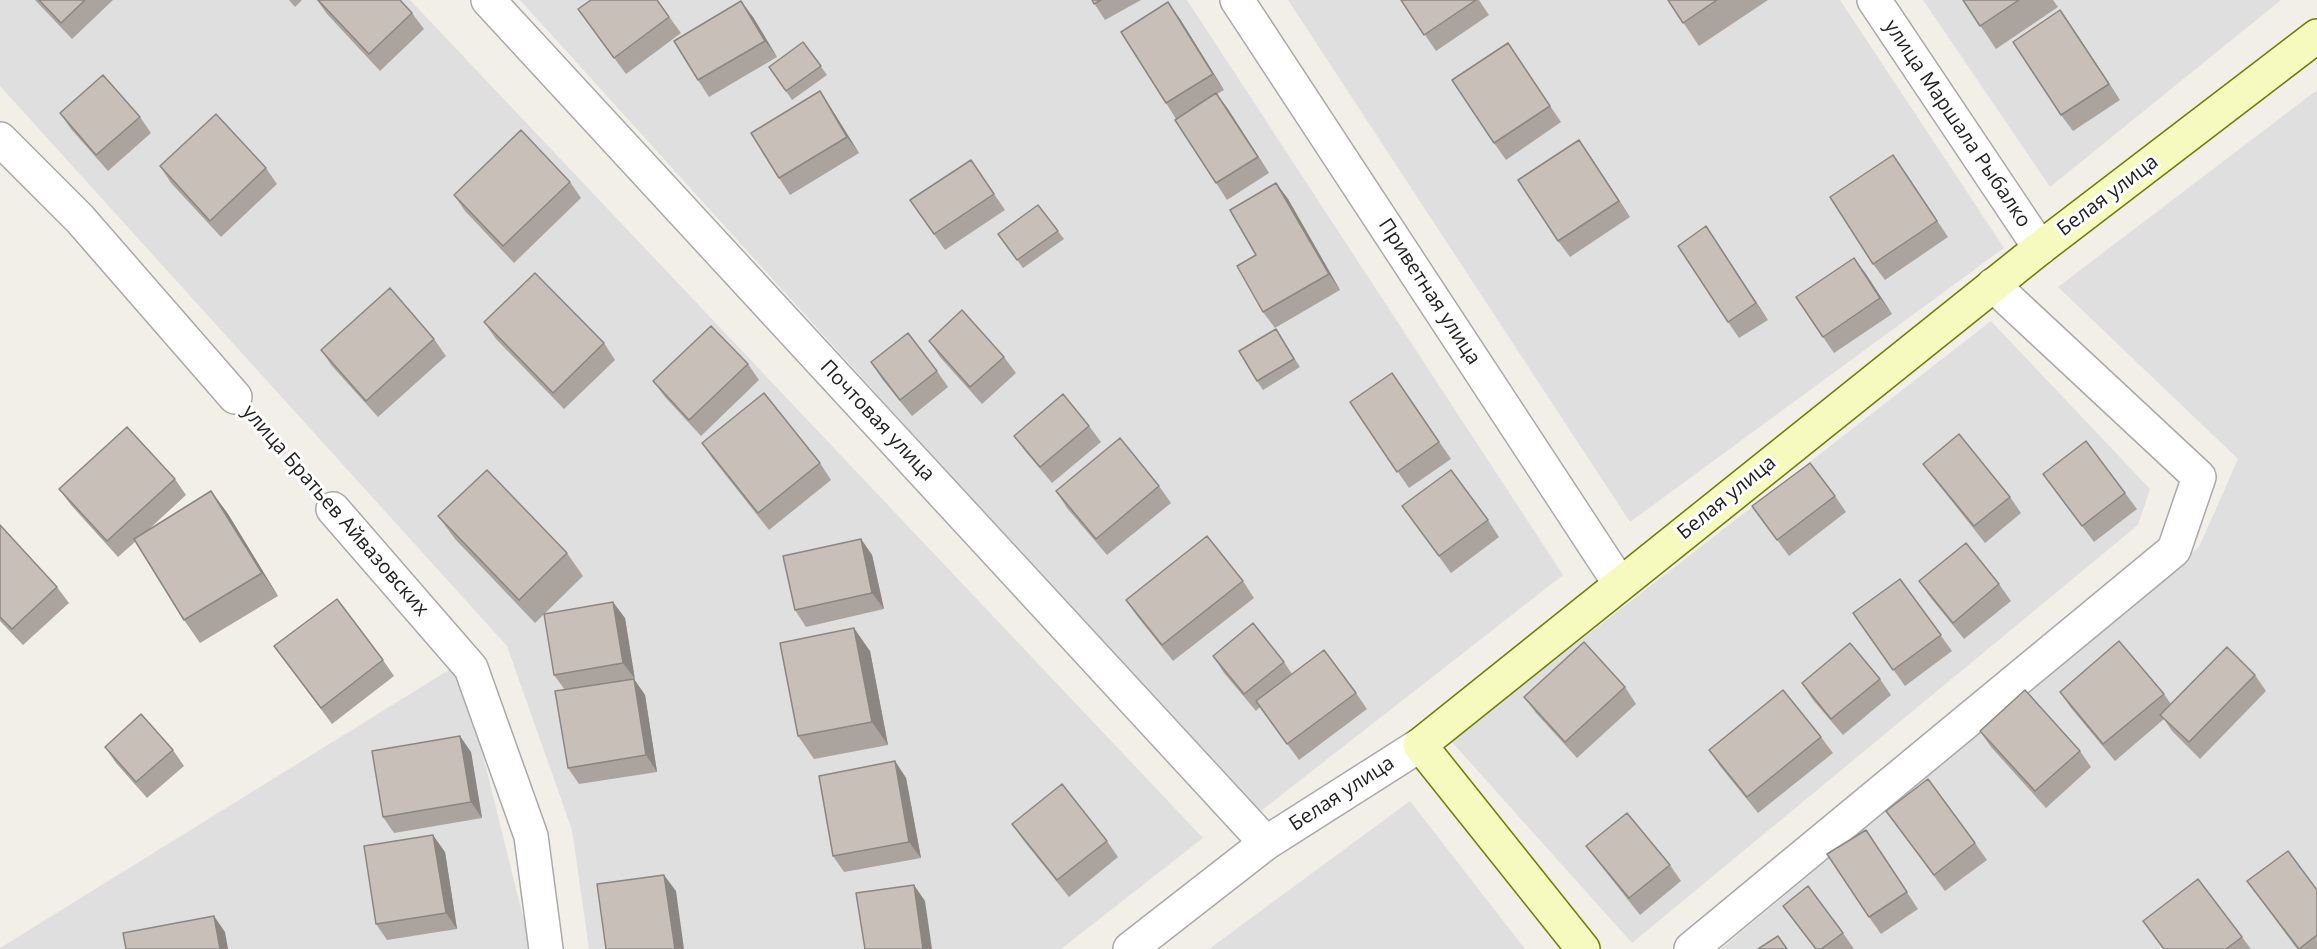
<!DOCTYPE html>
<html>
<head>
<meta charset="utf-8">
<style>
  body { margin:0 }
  canvas { display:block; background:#f2efe9 }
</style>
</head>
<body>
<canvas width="2317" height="949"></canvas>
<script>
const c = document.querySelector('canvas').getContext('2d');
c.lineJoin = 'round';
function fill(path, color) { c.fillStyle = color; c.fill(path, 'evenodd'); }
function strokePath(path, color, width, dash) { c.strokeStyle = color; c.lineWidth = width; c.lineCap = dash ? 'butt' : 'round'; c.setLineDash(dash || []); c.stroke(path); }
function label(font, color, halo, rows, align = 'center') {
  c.font = font + ' "Open Sans",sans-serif'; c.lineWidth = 6; c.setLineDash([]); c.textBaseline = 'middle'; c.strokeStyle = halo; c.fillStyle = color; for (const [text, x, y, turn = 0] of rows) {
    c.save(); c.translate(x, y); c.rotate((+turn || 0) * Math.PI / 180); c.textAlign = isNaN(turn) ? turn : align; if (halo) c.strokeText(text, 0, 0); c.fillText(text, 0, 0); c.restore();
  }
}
const residential = new Path2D(`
  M 0,0 L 410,0 L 1203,838 L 1061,949 L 589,949 L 572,830 L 507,646 L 0,86 Z
  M 520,0 L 1187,0 L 1563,575 L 1257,814 Z
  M 1288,0 L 1840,0 L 2004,248 L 1630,522 Z
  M 1923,0 L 2281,0 L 2050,187 Z
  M 2317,90 L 2317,949 L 1721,949 L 2199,547 L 2238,459 L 2058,287 Z
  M 1991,321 L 2150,489 L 2138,525 L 1632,943 L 1451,741 Z
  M 460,663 L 531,949 L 0,949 L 0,948 Z
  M 1410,801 L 1525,949 L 1209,949 Z`);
const path = new Path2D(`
  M 259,424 L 309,482`);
const street = new Path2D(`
  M 488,0 L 1266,843
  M 1237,0 L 1620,584
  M 1874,0 L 2040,248
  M 0,139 L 80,219 L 235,397
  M 333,509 L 471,668 L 531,836 L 546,949
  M 1130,949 L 1266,843 L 1420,745
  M 1691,949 L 2174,550 L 2199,477 L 1993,285`);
const secondary = new Path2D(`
  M 1583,949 L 1420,745 L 2040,248 L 2317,36`);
const wall = new Path2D(`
  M 35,0 L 113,0 L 72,39 Z
  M 289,0 L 302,0 L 295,7 Z
  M 317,0 L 412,13 L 424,29 L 380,71 L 327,14 Z
  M 657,0 L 681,33 L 626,74 L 578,9 Z
  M 1092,0 L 1141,0 L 1105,20 Z
  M 1401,0 L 1479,0 L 1489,15 L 1436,51 Z
  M 1668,0 L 1768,0 L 1699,46 Z
  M 1963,0 L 2053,0 L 2058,7 L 1996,49 Z
  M 2060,10 L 2120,100 L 2073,131 L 2061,115 Z
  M 753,17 L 777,57 L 709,97 L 698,80 Z
  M 1180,19 L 1224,90 L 1217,94 L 1269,173 L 1227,200 L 1216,183 L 1166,103 Z
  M 803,42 L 827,75 L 792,100 L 769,67 Z
  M 1508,43 L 1561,122 L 1506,160 L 1494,143 Z
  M 820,91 L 831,108 L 859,153 L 790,195 L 779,178 Z
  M 60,113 L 140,117 L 151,133 L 108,171 L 71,129 Z
  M 1590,156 L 1630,217 L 1570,257 L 1558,241 Z
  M 971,160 L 1005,210 L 945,250 L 910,200 Z
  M 160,166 L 266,168 L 277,184 L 221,237 L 171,183 Z
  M 1905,172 L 1948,237 L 1885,280 L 1873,264 Z
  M 570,182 L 581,198 L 514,263 L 465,211 L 454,195 Z
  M 1276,183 L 1288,199 L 1340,290 L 1275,328 L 1263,312 L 1256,255 Z
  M 1038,205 L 1064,239 L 1023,268 L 998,234 Z
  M 1706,226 L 1768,320 L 1739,338 L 1728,322 Z
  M 1854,258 L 1892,314 L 1834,353 L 1823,337 Z
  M 484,322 L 604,343 L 615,360 L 564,409 L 496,339 Z
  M 1281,337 L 1300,367 L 1263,390 L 1257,381 Z
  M 434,339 L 446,356 L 378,417 L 332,366 L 321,350 Z
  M 929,341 L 1004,357 L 1016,373 L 982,404 L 940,357 Z
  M 871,362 L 937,371 L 948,387 L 912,416 L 882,379 Z
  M 748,364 L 759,380 L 701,436 L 665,397 L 653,381 Z
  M 1392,373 L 1451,459 L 1409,488 L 1350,402 Z
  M 1089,426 L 1101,442 L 1052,483 L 1026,452 L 1014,436 Z
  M 702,443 L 820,463 L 831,480 L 769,530 L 713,459 Z
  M 1923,464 L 2010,497 L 2021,513 L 1985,543 L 1935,480 Z
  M 2043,474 L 2125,493 L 2137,509 L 2094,542 Z
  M 175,479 L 186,495 L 147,531 L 211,491 L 228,514 L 278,596 L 200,643 L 184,620 L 136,541 L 118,557 L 71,505 L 59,489 Z
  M 1159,486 L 1171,503 L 1107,555 L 1067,508 L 1056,491 Z
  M 1835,496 L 1846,512 L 1789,556 L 1752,506 Z
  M 1402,506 L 1488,520 L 1499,537 L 1451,573 Z
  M 438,516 L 567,553 L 583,576 L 535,623 L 455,539 Z
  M 0,525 L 57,587 L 69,603 L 23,645 L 0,621 Z
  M 861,539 L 872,555 L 884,609 L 806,627 L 795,610 Z
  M 1900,579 L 1952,651 L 1905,686 L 1853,613 Z
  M 1243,581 L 1254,598 L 1173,661 L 1137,616 L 1126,600 Z
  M 1919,581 L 1999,584 L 2011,601 L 1964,639 L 1930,597 Z
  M 625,618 L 634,679 L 645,695 L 657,772 L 579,784 L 568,768 L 565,690 L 554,675 Z
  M 274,646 L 383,660 L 394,676 L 332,724 Z
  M 870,651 L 888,745 L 814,759 L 798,736 Z
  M 1213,656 L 1284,662 L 1292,674 L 1356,693 L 1367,709 L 1299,760 L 1260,707 L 1256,711 L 1224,673 Z
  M 2255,675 L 2266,691 L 2200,759 L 2172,731 L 2164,719 L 2115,761 L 2071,708 L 2060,692 L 2164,694 L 2171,704 Z
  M 1880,679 L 1891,695 L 1843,735 L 1813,700 L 1802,683 Z
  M 1625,687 L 1636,704 L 1577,758 L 1536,713 L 1524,697 Z
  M 1980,731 L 2080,751 L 2091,767 L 2046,808 L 1991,747 Z
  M 1821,737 L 1833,753 L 1758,813 L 1720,766 L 1709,750 Z
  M 105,747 L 173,750 L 184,766 L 147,798 L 116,763 Z
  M 471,752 L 482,818 L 394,833 L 383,817 Z
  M 895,761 L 906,778 L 921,858 L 844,872 L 833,856 Z
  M 1886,811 L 1975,843 L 1987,860 L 1945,891 Z
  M 1012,824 L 1107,841 L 1118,857 L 1069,897 L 1024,841 Z
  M 1586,846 L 1670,865 L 1681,881 L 1640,915 L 1598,862 Z
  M 1877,846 L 1918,909 L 1881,934 L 1869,917 Z
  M 445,852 L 457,929 L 387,940 L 376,924 Z
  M 2247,881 L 2317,890 L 2317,949 L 2297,949 Z
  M 1783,906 L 1843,933 L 1854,949 L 1815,949 Z
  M 2143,921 L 2242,937 L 2251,949 L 2163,949 Z`);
const shadedWall = new Path2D(`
  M 741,1 L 753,17 L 777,57 L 765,41 Z
  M 1168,2 L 1180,19 L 1224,90 L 1213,74 Z
  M 2060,10 L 2072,27 L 2120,100 L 2109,84 Z
  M 820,91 L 831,108 L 859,153 L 847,137 Z
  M 1216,93 L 1228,109 L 1269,173 L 1258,157 Z
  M 1579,140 L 1590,156 L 1630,217 L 1619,201 Z
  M 1276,183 L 1288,199 L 1340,290 L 1329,274 Z
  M 1706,226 L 1717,243 L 1768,320 L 1756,303 Z
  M 1854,258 L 1866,274 L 1892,314 L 1880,298 Z
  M 211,491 L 228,514 L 278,596 L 262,573 Z
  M 861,539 L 872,555 L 884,609 L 872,593 Z
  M 613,602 L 625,618 L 635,679 L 623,663 Z
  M 854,628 L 870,651 L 888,745 L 872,722 Z
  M 634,679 L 645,695 L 657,772 L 646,755 Z
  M 460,736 L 471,752 L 482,818 L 471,802 Z
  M 895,761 L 906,778 L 921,858 L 909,842 Z
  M 433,835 L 445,852 L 457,929 L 446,913 Z
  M 664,875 L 676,891 L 684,949 L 675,949 Z
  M 914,885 L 925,901 L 932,949 L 923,949 Z
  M 214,916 L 225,932 L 228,949 L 220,949 Z`);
const building = new Path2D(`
  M 39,0 L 85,0 L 61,23 Z
  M 318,0 L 400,0 L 412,13 L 369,54 Z
  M 591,0 L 657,0 L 669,17 L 614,58 L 578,9 Z
  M 1092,0 L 1101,0 L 1094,4 Z
  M 1401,0 L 1476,0 L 1424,35 Z
  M 1668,0 L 1717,0 L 1683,23 Z
  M 1963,0 L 2019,0 L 1980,26 Z
  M 741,1 L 765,41 L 698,80 L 674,41 Z
  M 1168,2 L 1213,74 L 1166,103 L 1121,32 Z
  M 2060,10 L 2109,84 L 2061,115 L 2013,42 Z
  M 803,42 L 821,66 L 786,91 L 769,67 Z
  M 1508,43 L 1550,106 L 1494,143 L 1452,80 Z
  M 103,75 L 140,117 L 96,155 L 60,113 Z
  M 820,91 L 847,137 L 779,178 L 751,133 Z
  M 1216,93 L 1258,157 L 1216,183 L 1175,120 Z
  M 216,114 L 266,168 L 210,221 L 160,166 Z
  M 521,130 L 570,182 L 503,246 L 454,195 Z
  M 1579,140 L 1619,201 L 1558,241 L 1518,180 Z
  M 1893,155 L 1937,221 L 1873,264 L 1830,197 Z
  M 971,160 L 994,194 L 934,234 L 910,200 Z
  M 1276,183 L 1329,274 L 1263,312 L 1237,266 L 1256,255 L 1230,210 Z
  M 1038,205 L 1058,231 L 1017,260 L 998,234 Z
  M 1706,226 L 1756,303 L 1728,322 L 1678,246 Z
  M 1854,258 L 1880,298 L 1823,337 L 1796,297 Z
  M 535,273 L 604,343 L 553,393 L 484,322 Z
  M 390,288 L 434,339 L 366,401 L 321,350 Z
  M 962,310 L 1004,357 L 970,387 L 929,341 Z
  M 711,326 L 748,364 L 689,420 L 653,381 Z
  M 1276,329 L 1294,359 L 1257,381 L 1239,351 Z
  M 908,333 L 937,371 L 900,400 L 871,362 Z
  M 1392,373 L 1439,442 L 1397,472 L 1350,402 Z
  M 764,393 L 820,463 L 758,513 L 702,443 Z
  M 1063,394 L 1089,426 L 1040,467 L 1014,436 Z
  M 127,427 L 175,479 L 107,541 L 59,489 Z
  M 1959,434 L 2010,497 L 1974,526 L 1923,464 Z
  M 1120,438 L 1159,486 L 1096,539 L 1056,491 Z
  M 2086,441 L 2125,493 L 2082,526 L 2043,474 Z
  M 1810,463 L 1835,496 L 1777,540 L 1752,506 Z
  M 487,470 L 567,553 L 519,600 L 438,516 Z
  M 1451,470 L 1488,520 L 1439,556 L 1402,506 Z
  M 211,491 L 262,573 L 184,620 L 134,539 Z
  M 0,525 L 57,587 L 12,629 L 0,617 Z
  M 1207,536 L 1243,581 L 1162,645 L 1126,600 Z
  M 861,539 L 872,593 L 795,610 L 783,556 Z
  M 1966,543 L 1999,584 L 1953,623 L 1919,581 Z
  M 1900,579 L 1941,635 L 1893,670 L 1853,613 Z
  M 337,599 L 383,660 L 321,708 L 274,646 Z
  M 613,602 L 623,663 L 554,675 L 544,614 Z
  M 1253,623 L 1284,662 L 1244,694 L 1213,656 Z
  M 854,628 L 872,722 L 798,736 L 780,643 Z
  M 2119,641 L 2164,694 L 2103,744 L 2060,692 Z
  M 1584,642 L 1625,687 L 1565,742 L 1524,697 Z
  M 1850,643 L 1880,679 L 1831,719 L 1802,683 Z
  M 2227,647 L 2255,675 L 2189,742 L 2160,715 Z
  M 1324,650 L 1356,693 L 1287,744 L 1256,701 Z
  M 634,679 L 646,755 L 568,768 L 555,691 Z
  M 1783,690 L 1821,737 L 1747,797 L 1709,750 Z
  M 2025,690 L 2080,751 L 2035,791 L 1980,731 Z
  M 141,714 L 173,750 L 136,782 L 105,747 Z
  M 460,736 L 471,802 L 383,817 L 372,751 Z
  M 895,761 L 909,842 L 833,856 L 819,776 Z
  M 1928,779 L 1975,843 L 1934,875 L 1886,811 Z
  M 1062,784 L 1107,841 L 1057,880 L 1012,824 Z
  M 1627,813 L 1670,865 L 1629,898 L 1586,846 Z
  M 1866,830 L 1907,892 L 1869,917 L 1827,854 Z
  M 433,835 L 446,913 L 376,924 L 364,846 Z
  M 2288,851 L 2317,890 L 2317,935 L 2299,949 L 2247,881 Z
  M 664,875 L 675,949 L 606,949 L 597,884 Z
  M 2198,879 L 2242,937 L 2226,949 L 2164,949 L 2143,921 Z
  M 914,885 L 923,949 L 865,949 L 856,893 Z
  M 1808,886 L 1843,933 L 1821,949 L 1816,949 L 1783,906 Z
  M 214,916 L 220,949 L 126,949 L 123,933 Z
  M 1778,936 L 1787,949 L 1758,949 Z`);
const streetNames = [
  ["улица Маршала Рыбалко",1957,124,56],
  ["Белая улица",2108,196,-37],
  ["Приветная улица",1429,292,57],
  ["Почтовая улица",877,421,47],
  ["Белая улица",1727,498,-39],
  ["улица Братьев Айвазовских",335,511,49],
  ["Белая улица",1342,794,-33]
];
fill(residential, '#e0dfdf');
strokePath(street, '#a9a9a9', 36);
strokePath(secondary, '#707d05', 36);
strokePath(path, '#fa8072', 4, [3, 3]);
strokePath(street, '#fff', 33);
strokePath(secondary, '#f7fabf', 33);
fill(wall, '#aba49e');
fill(shadedWall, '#8b8681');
fill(building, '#c7bfb8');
strokePath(building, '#8b8681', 1.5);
label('20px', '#222', '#fff', streetNames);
</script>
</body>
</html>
